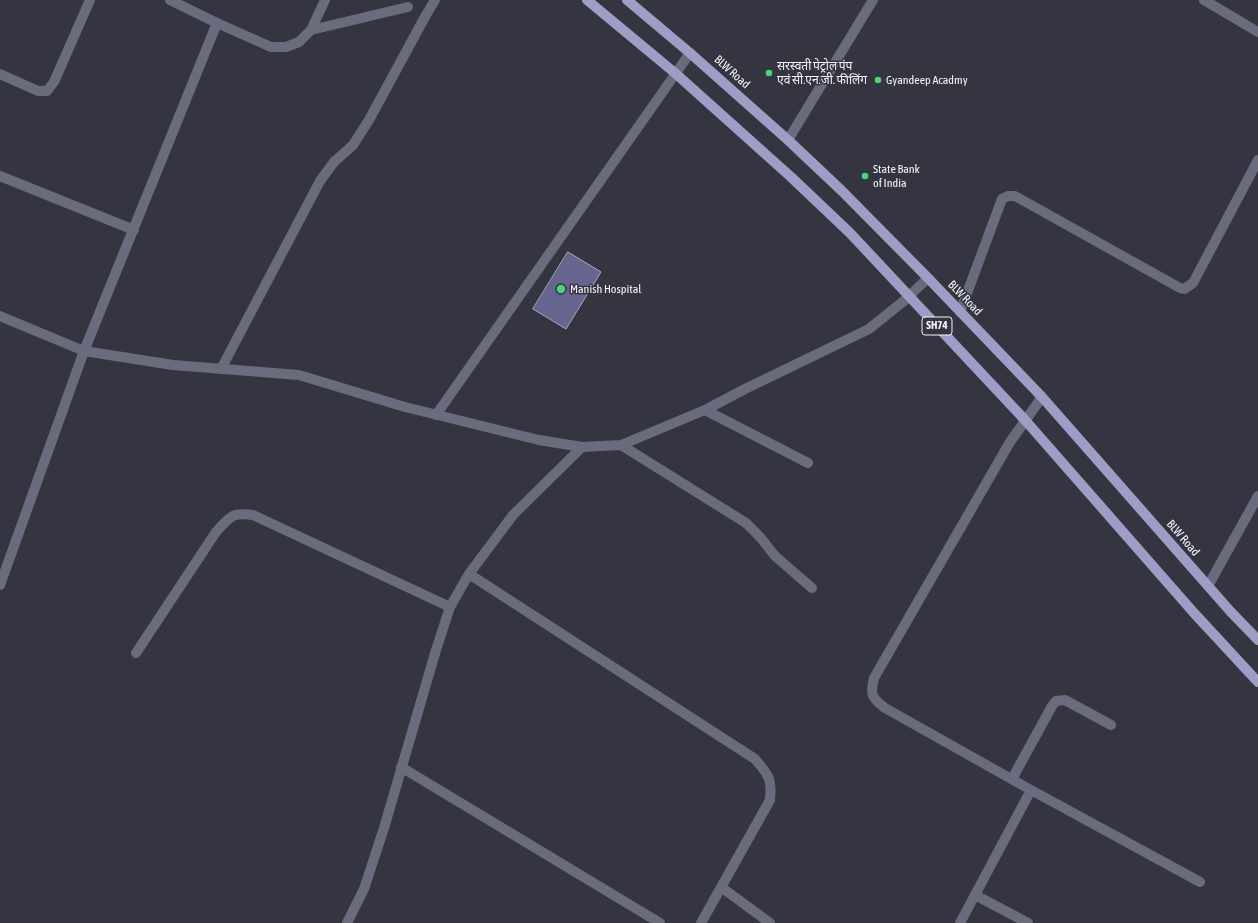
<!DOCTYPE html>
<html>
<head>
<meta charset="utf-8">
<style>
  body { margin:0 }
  canvas { display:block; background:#353542 }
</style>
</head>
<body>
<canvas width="1258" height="923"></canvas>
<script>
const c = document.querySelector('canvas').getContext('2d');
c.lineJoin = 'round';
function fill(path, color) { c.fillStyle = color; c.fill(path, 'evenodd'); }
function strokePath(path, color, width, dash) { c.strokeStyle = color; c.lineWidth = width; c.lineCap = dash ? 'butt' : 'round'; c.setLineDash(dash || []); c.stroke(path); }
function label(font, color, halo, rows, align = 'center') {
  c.font = font + ' "Asap Condensed","Noto Sans Devanagari",sans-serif'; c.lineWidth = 3; c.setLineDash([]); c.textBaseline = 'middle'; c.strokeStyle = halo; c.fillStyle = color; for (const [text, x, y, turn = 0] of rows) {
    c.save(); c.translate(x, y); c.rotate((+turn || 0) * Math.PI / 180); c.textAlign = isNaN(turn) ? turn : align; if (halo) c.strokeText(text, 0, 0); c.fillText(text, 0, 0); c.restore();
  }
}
const building = new Path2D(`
  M 568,252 L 601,272 L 566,329 L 533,309 Z`);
const minor = new Path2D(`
  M 170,0 L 217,23 L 271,47 L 286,47 L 299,42 L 311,30 L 325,0
  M 1204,0 L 1258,32
  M 311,30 L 408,7
  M 0,74 L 38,91 L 47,91 L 54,82 L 90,0
  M 788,140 L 873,0
  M 0,176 L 134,230
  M 960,312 L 1002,199 L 1008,196 L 1015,196 L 1180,288 L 1184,289 L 1193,283 L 1258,160
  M 0,316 L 84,351 L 173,365 L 299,375 L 405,407 L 539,440 L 582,447 L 621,445 L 705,410 L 745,389 L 869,329 L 905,300 L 928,278
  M 221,369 L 320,181 L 334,162 L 353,145 L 369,120 L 426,15 L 435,0
  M 1042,397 L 1010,442 L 874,678 C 870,695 871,697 885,708 L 1031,790 L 1200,882
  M 705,410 L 808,463
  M 436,415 L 690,53
  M 621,445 L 746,523 L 760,537 L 775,556 L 812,588
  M 469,574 L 755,759 C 769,775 772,779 770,800 L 701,923
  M 0,585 L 84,351 L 217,23
  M 1208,586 L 1258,496
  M 136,653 L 216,532 C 230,517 231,512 253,515 L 450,607
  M 401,767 L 660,923
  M 1012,779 L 1052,706 L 1056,701 L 1065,700 L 1111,725
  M 721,887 L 770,923
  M 975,895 L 1028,923
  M 347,923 L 364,889 L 384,828 L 436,650 L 450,607 L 469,574 L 513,515 L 582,447
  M 960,923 L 1031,790`);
const major = new Path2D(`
  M 587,0 L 675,73 L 791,177 L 850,233 L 1025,420 L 1194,613 L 1258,682
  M 627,0 L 690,53 L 788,140 L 842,191 L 928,278 L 1042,397 L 1230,611 L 1258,640`);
const markers = [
  [769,73,4,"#49d778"],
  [878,80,4,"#49d778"],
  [865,176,4,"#49d778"],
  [561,289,5,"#49d778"]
];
const shields = [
  [937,326,30]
];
const shieldNames = [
  ["SH74",937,326]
];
const poiNames = [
  ["सरस्वती पेट्रोल पंप",777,66],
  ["एवं सी.एन.जी. फीलिंग",777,80],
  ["Gyandeep Acadmy",886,80],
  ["State Bank",873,169],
  ["of India",873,183],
  ["Manish Hospital",570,289]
];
const streetNames = [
  ["BLW Road",732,72,42],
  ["BLW Road",965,298,46],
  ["BLW Road",1183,538,49]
];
fill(building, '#666590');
strokePath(building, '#a7a7b7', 1);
strokePath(minor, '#6b6b7e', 10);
strokePath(major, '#9e9dc5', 10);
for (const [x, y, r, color] of markers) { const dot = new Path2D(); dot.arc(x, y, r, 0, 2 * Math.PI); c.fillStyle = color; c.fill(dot); strokePath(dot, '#353542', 1.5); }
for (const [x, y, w] of shields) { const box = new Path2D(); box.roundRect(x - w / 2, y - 9, w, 18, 3); c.fillStyle = '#353542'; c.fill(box); strokePath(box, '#f4f4fc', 1); }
label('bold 11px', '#f4f4fc', null, shieldNames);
label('12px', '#f4f4fc', '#353542', poiNames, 'left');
label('12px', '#f4f4fc', '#353542', streetNames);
</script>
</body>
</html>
